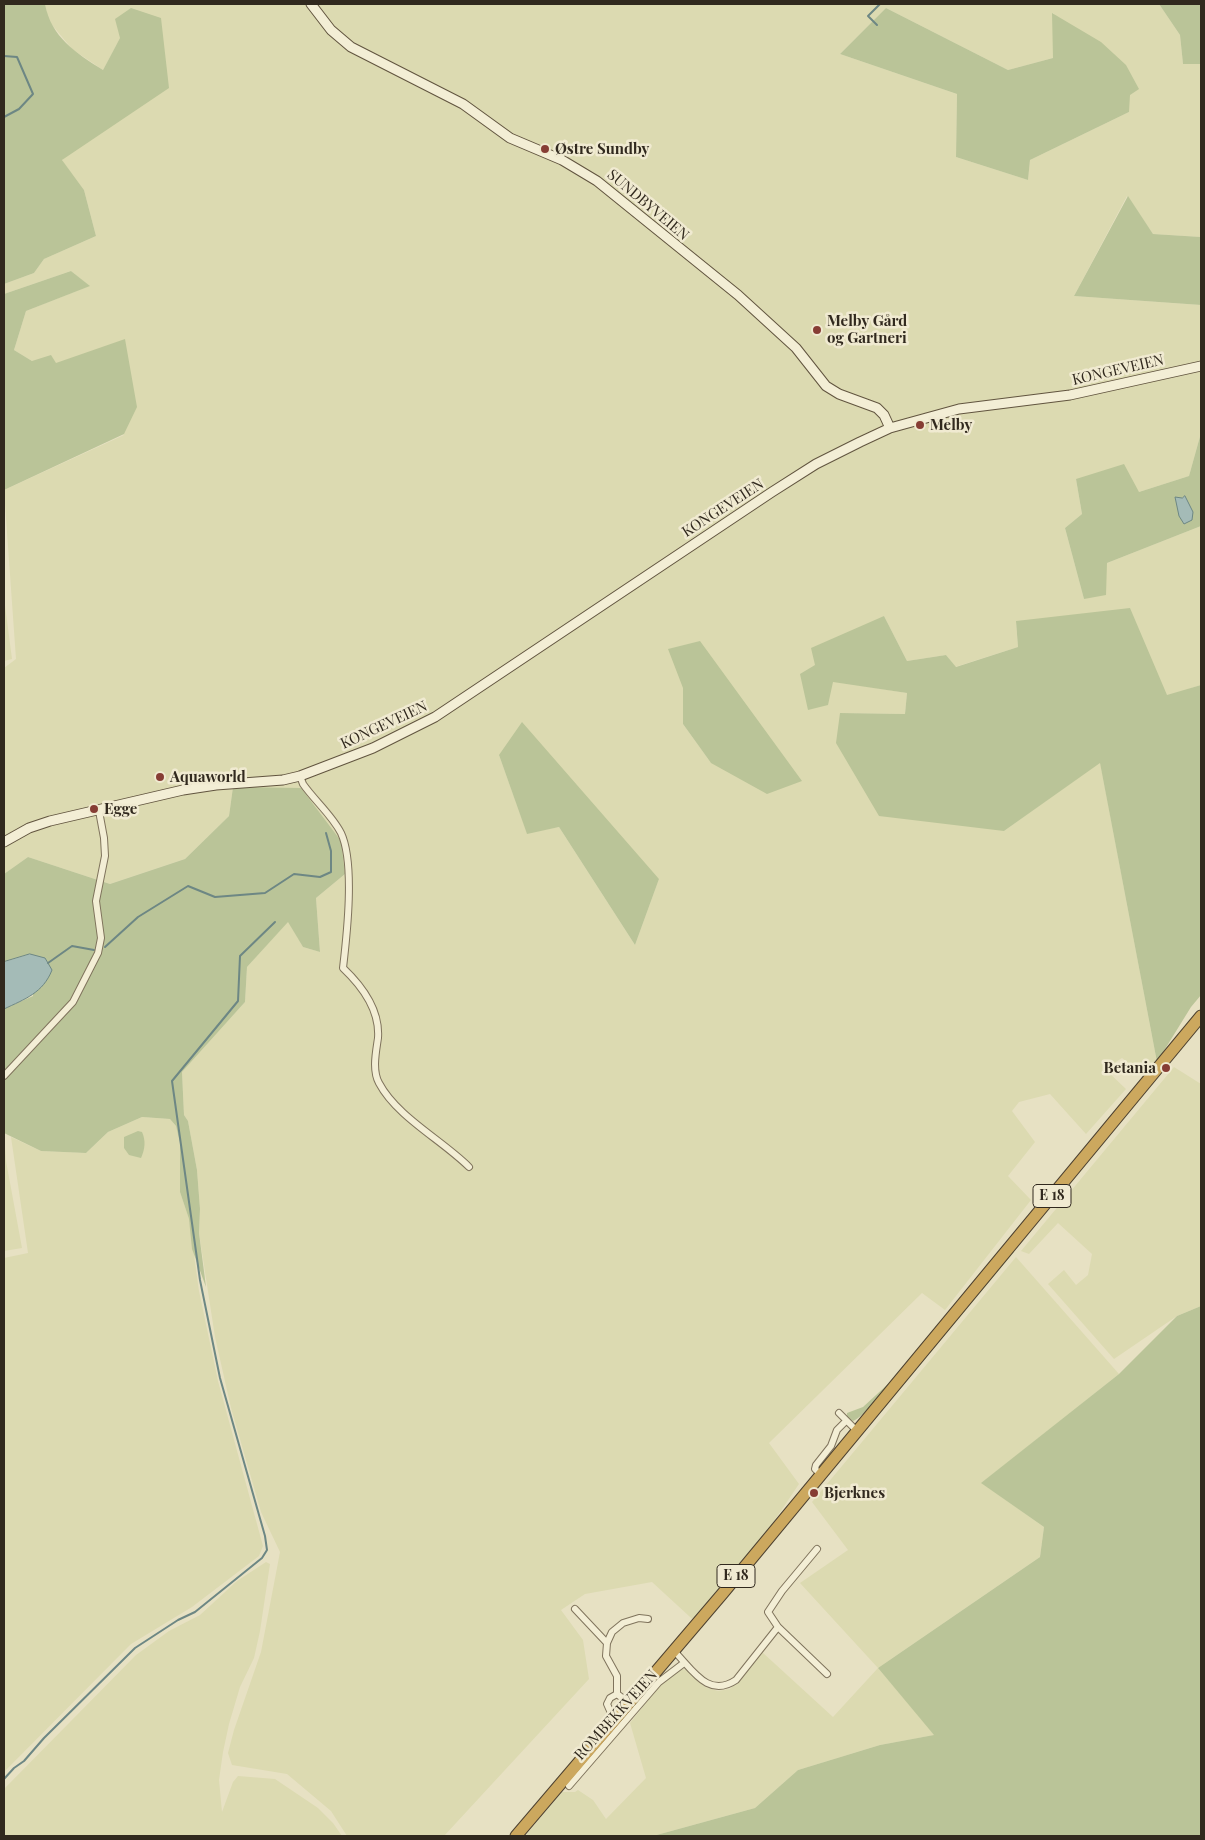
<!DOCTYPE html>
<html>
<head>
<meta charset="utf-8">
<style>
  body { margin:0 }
  #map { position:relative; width:1205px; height:1840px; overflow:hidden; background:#e7e1c3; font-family:"Playfair Display",serif }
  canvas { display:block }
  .frame { position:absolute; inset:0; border:5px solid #31291e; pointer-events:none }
</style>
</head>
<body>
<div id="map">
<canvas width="1205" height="1840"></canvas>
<div class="frame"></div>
</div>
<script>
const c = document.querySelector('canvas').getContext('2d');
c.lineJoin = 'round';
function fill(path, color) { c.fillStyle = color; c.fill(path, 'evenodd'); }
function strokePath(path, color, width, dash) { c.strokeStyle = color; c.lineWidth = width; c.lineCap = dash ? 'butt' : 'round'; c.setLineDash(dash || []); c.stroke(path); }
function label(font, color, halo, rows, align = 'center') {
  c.font = font + ' "Playfair Display",serif'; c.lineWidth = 5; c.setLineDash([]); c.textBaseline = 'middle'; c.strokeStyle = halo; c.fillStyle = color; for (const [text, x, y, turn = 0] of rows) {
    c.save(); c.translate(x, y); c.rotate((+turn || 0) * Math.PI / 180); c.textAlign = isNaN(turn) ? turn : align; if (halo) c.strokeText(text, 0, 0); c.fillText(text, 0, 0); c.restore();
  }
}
const farmland = new Path2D(`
  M 45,4 L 1159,4 L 1180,35 L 1183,64 L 1201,64 L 1201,237 L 1153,234 L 1127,196 L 1074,296 L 1201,305 L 1201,433 L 1189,476 L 1139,492 L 1076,479 L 1082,514 L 1065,528 L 1084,599 L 1107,563 L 1201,526 L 1201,685 L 1167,696 L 1016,622 L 1018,647 L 955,667 L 946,655 L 907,661 L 884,616 L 833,681 L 907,693 L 905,714 L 840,713 L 1004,831 L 1100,762 L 1157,1062 L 1146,1076 L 1122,1058 L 1105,1069 L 1126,1089 L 1086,1134 L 1050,1094 L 1019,1102 L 1012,1111 L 1035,1142 L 1008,1176 L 1031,1200 L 945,1310 L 922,1293 L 769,1443 L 799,1484 L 702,1628 L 652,1582 L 585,1594 L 561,1610 L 583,1640 L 589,1679 L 444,1836 L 347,1836 L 331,1811 L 287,1774 L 232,1765 L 228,1753 L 234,1730 L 261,1652 L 280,1552 L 261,1512 L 231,1408 L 215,1337 L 199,1233 L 200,1209 L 197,1170 L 188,1121 L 184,1115 L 182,1072 L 245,1002 L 247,967 L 288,921 L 303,947 L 320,952 L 316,898 L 345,874 L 233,787 L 229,816 L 185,859 L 110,884 L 28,857 L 4,874 L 4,668 L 16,659 L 4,490 L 124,435 L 56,363 L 32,361 L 14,350 L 26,311 L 89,286 L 71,271 L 4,294 L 4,284 L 34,273 L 44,259 L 96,236 L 84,190 L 62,161 L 120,38 L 103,70 L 72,49 L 48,20 ZM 886,8 L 1008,70 L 1053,58 L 1053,13 L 1129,112 L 1030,160 L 1028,180 L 956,157 L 957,94 L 840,54 ZM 683,688 L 711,763 L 683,724 ZM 499,755 L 659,879 L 635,945 L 559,827 L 527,833 Z
  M 4,598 L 12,659 L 4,661 Z
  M 1174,1067 L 1201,1084 L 1201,1306 L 1177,1316 L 1114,1359 L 1048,1284 L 1064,1270 L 1076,1285 L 1088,1275 L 1092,1254 L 1058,1223 L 1029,1254 L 1021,1251 Z
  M 142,1117 L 170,1119 L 176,1126 L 180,1143 L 180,1192 L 189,1219 L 199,1291 L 218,1381 L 263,1546 L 259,1556 L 192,1607 L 131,1644 L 4,1772 L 4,1258 L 28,1253 L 11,1137 L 41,1151 L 86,1153 L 108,1132 Z
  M 4,1133 L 6,1161 L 22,1248 L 4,1251 Z
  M 1016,1257 L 1119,1374 L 982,1483 L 1044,1527 L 1040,1557 L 878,1668 L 935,1735 L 880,1745 L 798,1770 L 755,1808 L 653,1836 L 525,1836 L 562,1792 L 575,1792 L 578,1790 L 593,1800 L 606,1819 L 646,1778 L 630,1723 L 660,1685 L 682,1669 L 687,1670 L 705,1687 L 718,1691 L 730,1689 L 762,1652 L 833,1717 L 878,1668 L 800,1583 L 848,1550 L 812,1502 Z
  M 266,1562 L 270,1564 L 260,1631 L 254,1658 L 240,1687 L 229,1724 L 223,1752 L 219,1780 L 222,1812 L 233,1782 L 238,1776 L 275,1779 L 318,1808 L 333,1823 L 342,1836 L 4,1836 L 4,1789 L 136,1655 L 169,1631 L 200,1615 L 237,1581 Z`);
const green = new Path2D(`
  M 4,4 L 45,4 C 51,37 76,53 103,70 L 120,38 L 115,19 L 131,8 L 161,18 L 169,88 L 62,160 L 84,190 L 96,236 L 44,259 L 34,273 L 4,284 Z
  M 1159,4 L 1201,4 L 1201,64 L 1183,64 L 1180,35 Z
  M 886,8 L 1008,70 L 1053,58 L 1052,13 L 1101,42 L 1126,65 L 1139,89 L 1130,95 L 1129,112 L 1030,160 L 1028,180 L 956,157 L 957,94 L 840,54 Z
  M 1128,196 L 1153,234 L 1201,237 L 1201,305 L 1074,296 Z
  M 71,271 L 90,286 L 26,311 L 14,350 L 32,361 L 51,355 L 56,363 L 125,339 L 137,407 L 124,434 L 4,490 L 4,294 Z
  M 1201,433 L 1201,526 L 1107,563 L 1106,595 L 1084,599 L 1065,528 L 1082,514 L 1076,479 L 1124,464 L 1139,492 L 1189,476 Z
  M 1130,608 L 1167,695 L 1201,685 L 1201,995 L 1191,1007 L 1157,1062 L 1100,763 L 1004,831 L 879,816 L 836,743 L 840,713 L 905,714 L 907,693 L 833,682 L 828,705 L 808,710 L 800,674 L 815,665 L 811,648 L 884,616 L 907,661 L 946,655 L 956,667 L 1018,647 L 1016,621 Z
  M 700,641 L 802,781 L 767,794 L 711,763 L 683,724 L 683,688 L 668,649 Z
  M 522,722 L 659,879 L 635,945 L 559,827 L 527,834 L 499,755 Z
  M 233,787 L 301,788 L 341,841 L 345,874 L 316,898 L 320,952 L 303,947 L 288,922 L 247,967 L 245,1002 L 182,1072 L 184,1115 L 188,1121 L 197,1170 L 200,1209 L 199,1233 L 206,1287 L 192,1249 L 189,1219 L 180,1192 L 180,1143 L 176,1126 L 170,1119 L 142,1117 L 108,1132 L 86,1153 L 41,1151 L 4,1133 L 4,1009 L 33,996 L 30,954 L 4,962 L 4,874 L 28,857 L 110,884 L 185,859 L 229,816 Z
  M 138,1131 L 142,1132 C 146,1141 145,1149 141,1158 L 129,1155 L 124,1148 L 124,1137 Z
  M 1000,1250 C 981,1273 870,1417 853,1421 L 847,1417 L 847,1413 L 863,1407 L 888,1384 Z
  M 1012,1250 L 1014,1252 L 865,1431 L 864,1430 Z
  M 1201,1306 L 1201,1836 L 653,1836 L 755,1808 L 798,1770 L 880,1745 L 934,1735 L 878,1668 L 1040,1557 L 1044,1527 L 981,1483 L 1119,1374 L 1177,1316 Z`);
const water = new Path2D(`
  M 1185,496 L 1193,512 L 1192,520 L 1184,524 L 1179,516 L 1175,497 L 1182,498 Z
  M 30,954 L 45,958 L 52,970 C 43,993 25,999 4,1009 L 4,962 Z`);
const stream = new Path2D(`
  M 877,25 L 868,16 L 880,4
  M 4,56 L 17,57 L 33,94 L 19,109 L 4,117
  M 105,947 L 138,917 L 188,886 L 215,897 L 265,893 L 294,874 L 320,877 L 331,872 L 331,851 L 326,833
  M 48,963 L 72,946 L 94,950
  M 4,1779 L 14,1768 L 24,1761 L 44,1738 L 135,1648 L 178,1620 L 195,1612 L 262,1558 L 267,1550 L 265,1536 L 220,1378 L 200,1280 L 172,1081 L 238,1001 L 240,956 L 275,922`);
const street = new Path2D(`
  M 300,776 L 303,784 C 314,800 332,815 341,833 C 355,863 347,934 343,968 C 362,986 380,1011 378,1038 C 376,1052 372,1070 379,1083 C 397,1117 442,1140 469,1167
  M 4,1076 L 73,1002 L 98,953 L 101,938 L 96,901 L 105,856 L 104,838 L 99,811
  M 839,1413 L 857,1431
  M 821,1475 L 815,1469 L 816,1465 L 831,1446 L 837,1430 L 846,1421
  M 817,1549 L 782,1591 L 768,1612 L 778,1627 L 827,1674
  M 575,1609 L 607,1643
  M 674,1651 C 692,1669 708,1699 736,1680 L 778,1627
  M 629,1703 L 617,1694 L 617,1676 L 606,1656 L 607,1643 L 612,1632 L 623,1623 L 639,1618 L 648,1619
  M 611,1713 L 607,1704 L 610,1698 L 617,1694
  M 569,1786 L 659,1682 L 684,1663`);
const secondary = new Path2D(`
  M 311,4 L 331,30 L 351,47 L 463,104 L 510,138 L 562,160 L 597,181 L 738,295 L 796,348 L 826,386 L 839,394 L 877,408 L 884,415 L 890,428
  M 4,842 L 29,828 L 50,821 L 183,790 L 216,785 L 283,780 L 300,776 L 373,748 L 435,717 L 772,492 L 816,464 L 860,442 L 890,428 L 959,409 L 1070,395 L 1201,366`);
const highway = new Path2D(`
  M 516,1836 L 723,1593 L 1201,1016`);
const markers = [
  [545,149,5,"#863d34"],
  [817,330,5,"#863d34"],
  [920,425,5,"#863d34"],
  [160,777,5,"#863d34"],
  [94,809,5,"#863d34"],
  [1166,1068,5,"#863d34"],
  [814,1493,5,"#863d34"]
];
const shields = [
  [1052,1196,38],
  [736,1576,38]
];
const shieldNames = [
  ["E 18",1052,1196],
  ["E 18",736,1576]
];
const poiNames = [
  ["Østre Sundby",555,149],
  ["Melby Gård",827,321],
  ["og Gartneri",827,338],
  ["Melby",930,425],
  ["Aquaworld",170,777],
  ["Egge",104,809],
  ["Betania",1156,1068,"right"],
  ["Bjerknes",824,1493]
];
const streetNames = [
  ["SUNDBYVEIEN",648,205,40],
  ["KONGEVEIEN",1118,370,-13],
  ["KONGEVEIEN",723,508,-33],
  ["KONGEVEIEN",384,725,-25],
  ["ROMBEKKVEIEN",616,1715,-48]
];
fill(farmland, '#dcdab1');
fill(green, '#bac498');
fill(water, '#a4bbb7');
strokePath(water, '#6d8784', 1);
strokePath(stream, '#6d8784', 2);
strokePath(street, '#7f735c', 8);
strokePath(secondary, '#61543f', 11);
strokePath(highway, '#4d4130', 13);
strokePath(street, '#f3eed5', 6);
strokePath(secondary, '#f3eed5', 9);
strokePath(highway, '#cca85e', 11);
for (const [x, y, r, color] of markers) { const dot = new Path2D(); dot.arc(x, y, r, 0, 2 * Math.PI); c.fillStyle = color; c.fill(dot); strokePath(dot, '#f0ead1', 2); }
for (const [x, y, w] of shields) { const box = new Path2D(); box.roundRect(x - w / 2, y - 11.5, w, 23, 4); c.fillStyle = '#f0ead1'; c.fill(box); strokePath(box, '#31291e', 1); }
label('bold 14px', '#31291e', null, shieldNames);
label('bold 15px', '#31291e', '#f0ead1', poiNames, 'left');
label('15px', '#31291e', '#f0ead1', streetNames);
</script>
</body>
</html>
